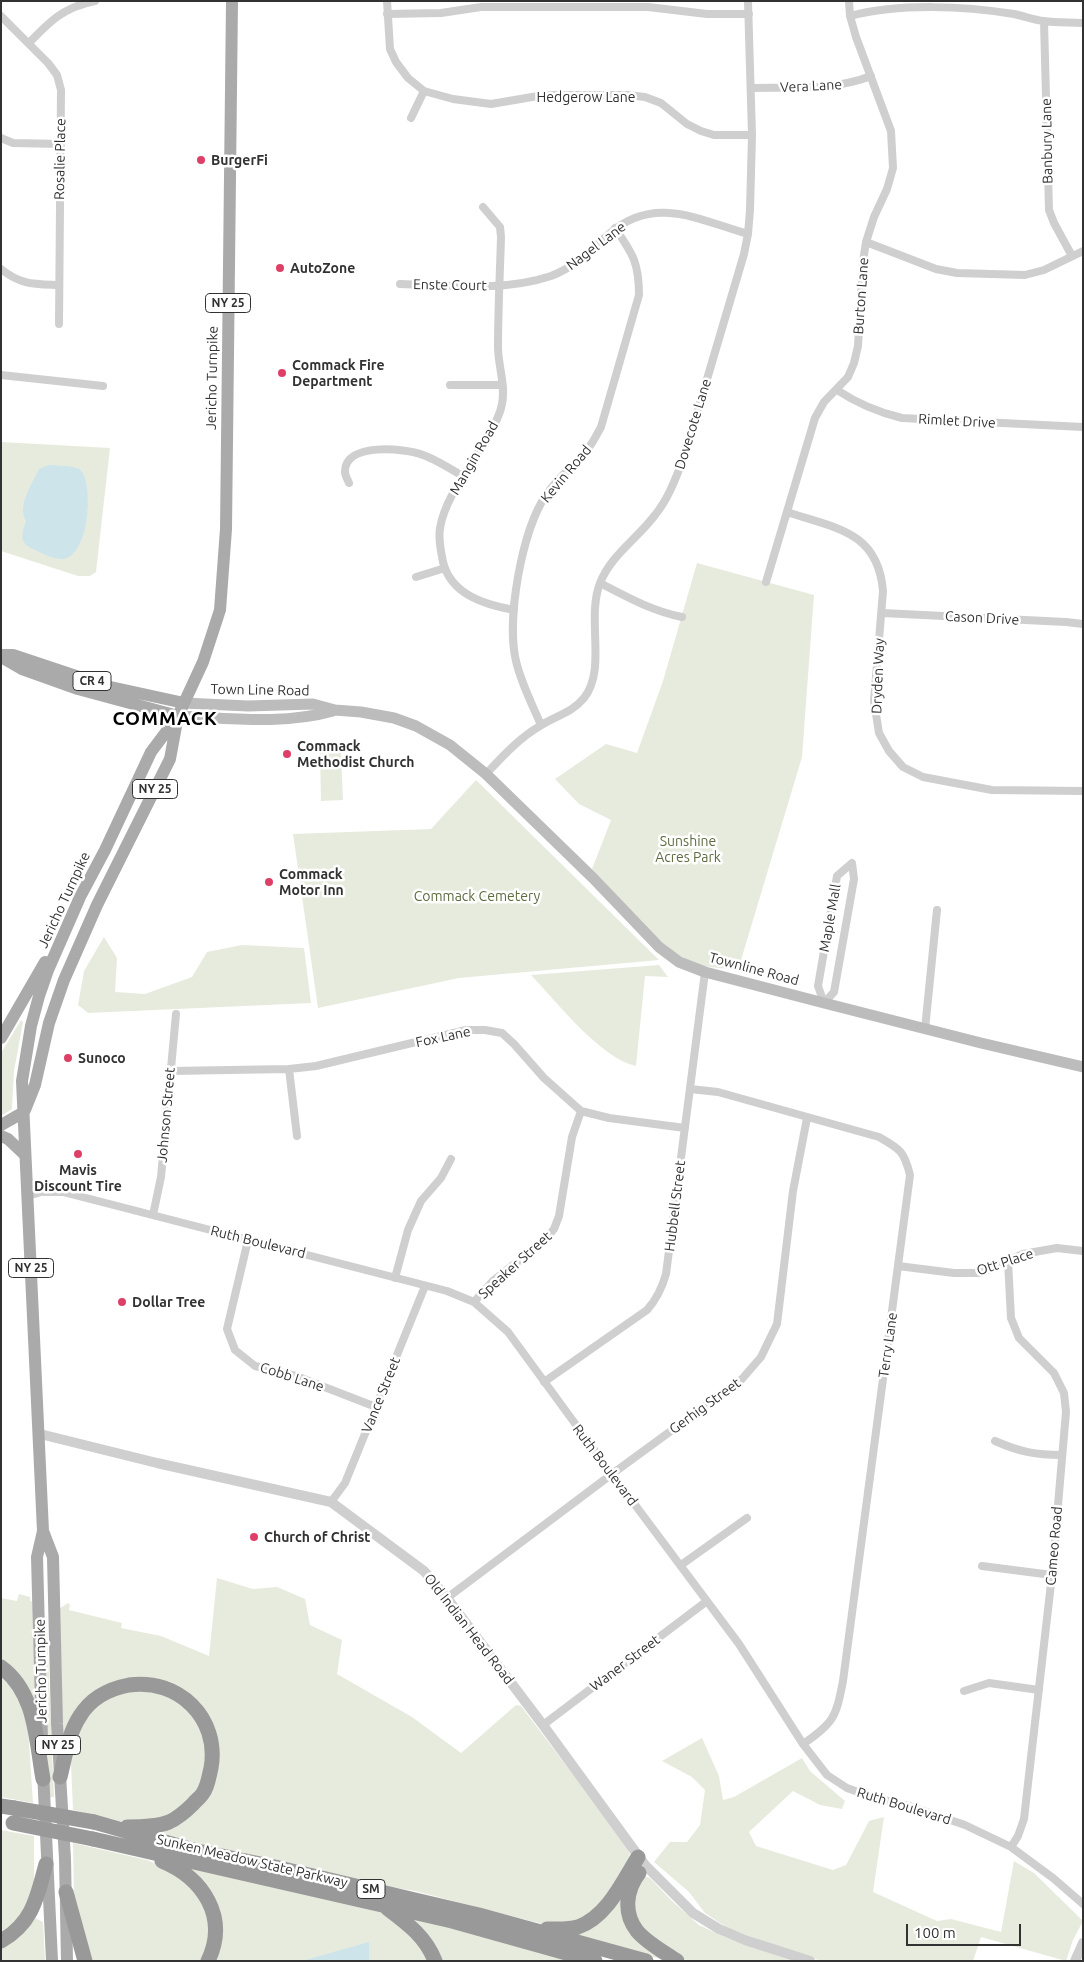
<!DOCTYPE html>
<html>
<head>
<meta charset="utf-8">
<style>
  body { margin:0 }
  #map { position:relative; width:1084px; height:1962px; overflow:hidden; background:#fff; font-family:Ubuntu,sans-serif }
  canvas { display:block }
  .frame { position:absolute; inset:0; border:2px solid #323232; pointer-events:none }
  .scale { position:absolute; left:906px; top:1924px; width:115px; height:22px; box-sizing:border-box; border:2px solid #323232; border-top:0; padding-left:6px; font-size:15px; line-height:18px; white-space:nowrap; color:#323232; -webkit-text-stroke:4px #fff; paint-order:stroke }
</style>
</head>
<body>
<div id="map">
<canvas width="1084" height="1962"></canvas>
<div class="frame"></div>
<div class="scale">100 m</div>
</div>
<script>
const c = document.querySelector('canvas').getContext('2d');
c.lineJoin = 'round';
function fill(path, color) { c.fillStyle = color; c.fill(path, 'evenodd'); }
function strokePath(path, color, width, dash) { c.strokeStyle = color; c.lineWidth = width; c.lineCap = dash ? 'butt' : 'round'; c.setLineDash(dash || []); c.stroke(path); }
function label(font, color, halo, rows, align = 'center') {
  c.font = font + ' Ubuntu,sans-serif'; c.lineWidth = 5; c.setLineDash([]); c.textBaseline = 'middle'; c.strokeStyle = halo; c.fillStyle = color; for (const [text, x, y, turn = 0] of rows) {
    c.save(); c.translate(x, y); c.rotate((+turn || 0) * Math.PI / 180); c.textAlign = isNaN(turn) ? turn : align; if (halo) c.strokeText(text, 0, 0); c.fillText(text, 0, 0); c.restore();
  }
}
const green = new Path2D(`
  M 1,442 L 110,448 L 96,572 L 90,576 L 78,576 L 1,551 Z
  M 697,563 L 814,595 L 802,757 L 738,970 C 724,968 709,968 696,964 C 663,953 617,895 592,869 L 611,820 L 579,804 L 555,779 L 606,744 L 637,753 L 663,681 Z
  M 320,753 L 341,753 L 343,800 L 321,801 Z
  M 476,780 L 659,960 L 459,978 L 318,1008 L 293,834 L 431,829 Z
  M 104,937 L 117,958 L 115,992 L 145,994 L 192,977 L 207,952 L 242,945 L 304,948 L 311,1003 L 88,1013 L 78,1005 L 84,971 Z
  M 659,965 L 668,977 L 645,976 L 636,1066 C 600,1058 557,1002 531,975 Z
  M 21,1020 L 23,1022 L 14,1071 L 12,1109 L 1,1116 L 1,1053 Z
  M 217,1578 L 253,1589 L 277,1587 L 305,1599 L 310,1625 L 342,1640 L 337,1674 L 412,1717 L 461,1753 L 516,1705 L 521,1706 L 625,1843 L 630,1854 L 626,1866 L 594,1913 L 576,1924 L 546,1925 L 415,1891 L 373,1884 L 131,1830 L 154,1830 L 214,1778 L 192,1698 L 127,1681 L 63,1736 L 59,1609 L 68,1603 L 70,1605 L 69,1610 L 122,1623 L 121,1628 L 161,1636 L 209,1656 Z
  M 19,1594 L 30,1597 L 30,1601 L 34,1602 L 36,1713 L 1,1663 L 1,1598 L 17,1601 Z
  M 44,1630 L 47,1630 L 54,1797 L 48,1797 Z
  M 1,1671 L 13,1682 L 28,1727 L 33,1803 L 1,1797 Z
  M 162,1690 L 187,1705 L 201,1723 L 209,1749 L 206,1778 L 193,1800 L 167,1819 L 140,1823 L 118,1821 L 73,1810 L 71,1764 L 73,1743 L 92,1708 L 113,1693 Z
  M 702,1738 L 719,1776 L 723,1800 L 734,1797 L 802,1758 L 810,1771 L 845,1801 L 842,1809 L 820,1805 L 793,1791 L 749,1832 L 756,1846 L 833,1870 L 846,1865 L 869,1821 L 884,1817 L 873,1892 L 937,1921 L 951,1919 L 1001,1932 L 1014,1861 L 1034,1873 L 1083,1921 L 1073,1940 L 1066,1961 L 981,1937 L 973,1961 L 821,1961 L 729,1929 L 705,1913 L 689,1892 L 654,1862 L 670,1842 L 687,1842 L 700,1825 L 705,1790 L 692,1777 L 662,1761 Z
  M 1,1830 L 34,1836 L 34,1884 L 31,1905 L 1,1937 Z
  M 73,1843 L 147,1860 L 171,1870 L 202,1899 L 208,1921 L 208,1942 L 201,1961 L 90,1961 L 74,1900 Z
  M 173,1861 L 286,1887 L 383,1913 L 404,1925 L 432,1961 L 212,1961 L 217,1912 Z
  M 636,1865 L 624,1904 L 669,1961 L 591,1941 L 573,1932 Z
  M 645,1876 L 650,1878 L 672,1901 L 699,1925 L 727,1938 L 793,1961 L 688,1961 L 671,1952 L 646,1933 L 635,1919 L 633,1887 Z
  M 415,1916 L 583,1961 L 439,1961 L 413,1922 Z
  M 33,1917 L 43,1922 L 45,1961 L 1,1961 L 1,1945 Z`);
const water = new Path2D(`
  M 49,465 C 58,466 71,465 79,469 C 94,477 91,558 62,559 C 52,559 42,553 33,549 C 18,542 22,534 26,521 C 17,504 32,485 39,469 Z
  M 369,1942 L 369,1961 L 302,1961 Z`);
const minor = new Path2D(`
  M 387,1 L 390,49 L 396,62 L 408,78 L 424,91 L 453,99 L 491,104 L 544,95 L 627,95 L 645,97 L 661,103 L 687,124 L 701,131 L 714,135 L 752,135
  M 387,14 L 441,13 L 481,7 L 648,7 L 707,14 L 749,14
  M 1,16 L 48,63 L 57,75 L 61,90 L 59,324
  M 850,16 C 900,3 964,6 1014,14 C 1024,16 1034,20 1044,21 C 1057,23 1070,22 1083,23
  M 1044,21 L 1049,210 L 1054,223 L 1072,256
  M 29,43 C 50,21 64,7 95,1
  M 751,88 C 790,87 833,91 871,76
  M 411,118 L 424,91
  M 1,138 L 13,143 L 61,144
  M 483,207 L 500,227 L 501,237 C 500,273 498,310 498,347 C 498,366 506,385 502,404 C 500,416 493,428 487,438 C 472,465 445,497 440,528 C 438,540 441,551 443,562 C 451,595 486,605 514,610
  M 866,242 L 936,269 L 957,273 L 1025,275 L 1044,270 L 1083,251
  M 1,269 C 21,285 34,284 58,285
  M 400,284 C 450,285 503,292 551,276 C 575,267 591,250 609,234 C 654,194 699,220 748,234
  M 1,375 L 103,386
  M 450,385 L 502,385
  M 837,390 C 858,404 877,412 902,418 L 1083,427
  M 349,483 C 348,480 345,476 345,472 C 344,442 405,448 423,455 C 437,460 451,469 464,477
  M 787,512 C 835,528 878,531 883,591 L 874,701 L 879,733 L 889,751 L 903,767 L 923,777 L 992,790 L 1083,791
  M 416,577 L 445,568
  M 766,582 L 815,418 L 824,402 L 848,377 L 854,363 L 858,346 L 863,261 L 866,242 L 874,217 L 887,189 L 893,168 L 891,131 L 856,37 L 850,16 L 849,1
  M 600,583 C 627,597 652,611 682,617
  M 882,613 L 1066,622 L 1083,624
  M 541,725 C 532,704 521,683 516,661 C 506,619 522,530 546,495 C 558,477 576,464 589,447 C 594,441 597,434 601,427 L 639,295 C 639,263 633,254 615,228
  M 486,774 C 502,757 519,738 540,726 C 555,716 572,713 584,698 C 607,669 586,619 600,583 C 611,555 638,538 655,515 C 669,498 676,477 684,457 L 744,254 L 748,234 L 750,210 L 752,135 L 748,1
  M 852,863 L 854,879 L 834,992 L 824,1003 L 818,986 L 837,876 Z
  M 925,1029 L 937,910
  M 289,1069 L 297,1136
  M 170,1071 L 289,1069 L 316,1066 L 466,1030 L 485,1030 L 502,1033 L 514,1044 L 544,1078 L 581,1111 L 609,1118 L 685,1128
  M 690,1089 L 718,1092 L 879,1137 C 900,1149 904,1151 910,1175 L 843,1681 C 836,1717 834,1723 803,1744
  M 28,1196 L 41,1192 L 63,1192 L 447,1291 L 474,1302 L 508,1332 L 612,1474 L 739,1644 L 803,1744 L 827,1775 L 847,1788 L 872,1797 L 912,1807 L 965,1825 L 1011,1847 L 1053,1878 L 1083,1904
  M 153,1215 L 161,1177 L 176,1014
  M 248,1240 L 227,1329 L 235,1350 L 255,1366 L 296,1376 L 376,1407
  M 1008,1261 L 1011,1318 L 1019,1338 L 1054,1373 L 1064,1393 L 1066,1412 L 1052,1575 L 1030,1766 L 1024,1819 L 1018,1836 L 1011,1847
  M 898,1266 L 954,1273 L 980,1273 L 1023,1254 L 1057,1248 L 1083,1251
  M 395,1278 L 408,1230 L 421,1201 L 441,1178 L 451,1159
  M 474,1302 L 493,1281 L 545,1240 L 554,1229 L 559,1216 L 572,1137 L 581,1111
  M 544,1382 L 647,1310 C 657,1299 662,1288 666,1274 L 705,972
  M 995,1441 C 1020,1452 1036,1455 1062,1455
  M 331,1502 L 345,1483 L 425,1286
  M 681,1565 L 747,1518
  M 982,1566 L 1052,1575
  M 447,1598 L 612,1474 L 742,1379 L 761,1357 L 777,1324 L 793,1191 L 807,1118
  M 964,1691 L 989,1683 L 1039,1690
  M 543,1725 L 707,1601`);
const tertiary = new Path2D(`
  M 40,1434 L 157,1463 L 331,1502 L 424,1571 L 447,1598 L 543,1725 L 645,1865 L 693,1913 L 719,1929 L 745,1940 L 810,1961
  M 1075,1961 L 1083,1943`);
const secondary = new Path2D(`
  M 184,703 L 248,706 L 313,704 L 335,710 L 361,712 L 394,718 L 416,726 L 450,745 L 486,774 L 593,878 L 659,947 L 679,962 L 705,972 L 824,1003 L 981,1043 L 1083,1067
  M 178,716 C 229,718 284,725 333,711`);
const primary = new Path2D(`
  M 1,655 L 13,655 L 106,686 L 184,703
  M 1,657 L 22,669 L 78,689 L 178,716
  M 1,1038 L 45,962
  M 25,1110 L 35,1085 L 49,1023 L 64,980 L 97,905 L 170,759 L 177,721
  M 1,1125 L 24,1112
  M 1,1136 L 8,1139 L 25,1155
  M 43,1531 L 53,1557 L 57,1724 L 65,1859 L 67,1961
  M 42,1741 L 37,1557 L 43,1531 L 22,1081 L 31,1026 L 39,996 L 48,970 L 80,897 L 105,850 L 151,752 L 178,716 L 203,662 L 220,610 L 226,529 L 232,1
  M 43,1771 L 52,1961`);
const motorway = new Path2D(`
  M 1,1667 C 36,1692 36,1741 43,1779
  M 60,1777 C 65,1758 68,1734 80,1716 C 91,1698 108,1689 129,1685 C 178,1678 220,1718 211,1768 C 209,1776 208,1786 203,1793 C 201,1797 196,1800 193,1804 C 186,1811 178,1818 169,1822 C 157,1827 140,1827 127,1827
  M 1,1806 L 14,1808
  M 94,1822 L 193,1850 L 275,1867 L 479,1915 L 646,1961
  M 93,1839 L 452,1921 L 595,1961
  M 162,1861 C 203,1878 229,1917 208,1961
  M 639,1873 C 626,1890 623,1913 637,1931 C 647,1943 664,1952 677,1961
  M 66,1892 L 85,1961
  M 387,1908 C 407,1923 426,1937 435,1961
  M 547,1929 C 557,1929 568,1930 578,1927 C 607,1917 623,1881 638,1857
  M 1,1941 C 33,1923 37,1897 46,1864`);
const motorwayBridge = new Path2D(`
  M 14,1808 L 94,1822
  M 13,1823 L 93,1839`);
const markers = [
  [201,160,5,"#de3f66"],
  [280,268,5,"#de3f66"],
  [282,373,5,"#de3f66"],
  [287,754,5,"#de3f66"],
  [269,882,5,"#de3f66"],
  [68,1058,5,"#de3f66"],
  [78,1154,5,"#de3f66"],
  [122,1302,5,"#de3f66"],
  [254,1537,5,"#de3f66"]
];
const shields = [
  [228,303,45],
  [92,681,38],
  [155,789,45],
  [31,1268,45],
  [58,1745,45],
  [371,1889,28]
];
const shieldNames = [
  ["NY 25",228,303],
  ["CR 4",92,681],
  ["NY 25",155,789],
  ["NY 25",31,1268],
  ["NY 25",58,1745],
  ["SM",371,1889]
];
const streetNames = [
  ["Vera Lane",811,86,-3],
  ["Hedgerow Lane",586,97],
  ["Banbury Lane",1047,141,-91],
  ["Rosalie Place",60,159,-89],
  ["Nagel Lane",596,246,-37],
  ["Enste Court",450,285,1],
  ["Burton Lane",861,296,-86],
  ["Jericho Turnpike",212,378,-89],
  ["Rimlet Drive",957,421,3],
  ["Dovecote Lane",693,424,-73],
  ["Mangin Road",474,458,-60],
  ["Kevin Road",566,474,-50],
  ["Cason Drive",982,618,3],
  ["Dryden Way",878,676,-88],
  ["Town Line Road",260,690,1],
  ["Jericho Turnpike",64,900,-65],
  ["Maple Mall",830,918,-80],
  ["Townline Road",754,969,15],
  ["Fox Lane",443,1037,-12],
  ["Johnson Street",166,1115,-85],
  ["Hubbell Street",675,1206,-83],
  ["Ruth Boulevard",258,1242,14],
  ["Ott Place",1005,1262,-18],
  ["Speaker Street",515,1265,-42],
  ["Terry Lane",888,1345,-82],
  ["Cobb Lane",292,1377,18],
  ["Vance Street",381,1395,-68],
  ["Gerhig Street",705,1406,-36],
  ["Ruth Boulevard",605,1465,53],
  ["Cameo Road",1054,1546,-85],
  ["Old Indian Head Road",469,1629,52],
  ["Waner Street",625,1663,-37],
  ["Jericho Turnpike",41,1671,-91],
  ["Ruth Boulevard",904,1806,17],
  ["Sunken Meadow State Parkway",252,1861,13]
];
const poiNames = [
  ["BurgerFi",211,160],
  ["AutoZone",290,268],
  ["Commack Fire",292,365],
  ["Department",292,381],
  ["Commack",297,746],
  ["Methodist Church",297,762],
  ["Commack",279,874],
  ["Motor Inn",279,890],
  ["Sunoco",78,1058],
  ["Mavis",78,1170,"center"],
  ["Discount Tire",78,1186,"center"],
  ["Dollar Tree",132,1302],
  ["Church of Christ",264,1537]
];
const parkNames = [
  ["Sunshine",688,841],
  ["Acres Park",688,857],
  ["Commack Cemetery",477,896]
];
const districtNames = [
  ["COMMACK",165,719]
];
fill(green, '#e7ebde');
fill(water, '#cce4ea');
strokePath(minor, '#cfcfcf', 8);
strokePath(tertiary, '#cfcfcf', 10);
strokePath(secondary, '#bcbcbc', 11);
strokePath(primary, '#aaa', 12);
strokePath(motorway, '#999', 15);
strokePath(motorwayBridge, '#999', 15);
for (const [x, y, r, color] of markers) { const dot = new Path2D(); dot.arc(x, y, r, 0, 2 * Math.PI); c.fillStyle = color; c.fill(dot); strokePath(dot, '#fff', 2); }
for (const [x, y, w] of shields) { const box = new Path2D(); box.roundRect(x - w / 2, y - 9.5, w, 19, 4); c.fillStyle = '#fff'; c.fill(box); strokePath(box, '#323232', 1); }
label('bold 12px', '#323232', null, shieldNames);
label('14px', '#323232', '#fff', streetNames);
label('bold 14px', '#323232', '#fff', poiNames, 'left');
label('14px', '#5d6d40', '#fff', parkNames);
c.letterSpacing = '1px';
label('bold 19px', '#000', '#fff', districtNames);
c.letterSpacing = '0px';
</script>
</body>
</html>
